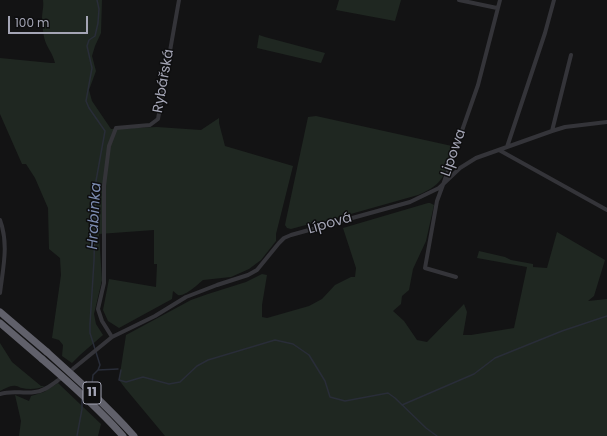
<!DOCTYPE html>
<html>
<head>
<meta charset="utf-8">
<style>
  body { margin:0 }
  #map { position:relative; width:607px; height:436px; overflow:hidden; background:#131314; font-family:Poppins,sans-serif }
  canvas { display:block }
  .scale { position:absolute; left:8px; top:16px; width:80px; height:18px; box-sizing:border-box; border:2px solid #a4a5b5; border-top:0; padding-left:5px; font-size:12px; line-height:14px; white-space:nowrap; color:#a4a5b5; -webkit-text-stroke:3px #0e0e0f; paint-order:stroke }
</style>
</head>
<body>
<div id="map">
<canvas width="607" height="436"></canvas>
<div class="scale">100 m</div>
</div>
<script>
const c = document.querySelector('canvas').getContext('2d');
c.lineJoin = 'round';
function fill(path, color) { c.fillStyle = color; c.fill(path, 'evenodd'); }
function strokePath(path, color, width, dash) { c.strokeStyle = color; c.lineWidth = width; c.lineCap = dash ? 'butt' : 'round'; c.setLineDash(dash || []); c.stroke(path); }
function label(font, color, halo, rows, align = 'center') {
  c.font = font + ' Poppins,sans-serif'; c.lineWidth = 3; c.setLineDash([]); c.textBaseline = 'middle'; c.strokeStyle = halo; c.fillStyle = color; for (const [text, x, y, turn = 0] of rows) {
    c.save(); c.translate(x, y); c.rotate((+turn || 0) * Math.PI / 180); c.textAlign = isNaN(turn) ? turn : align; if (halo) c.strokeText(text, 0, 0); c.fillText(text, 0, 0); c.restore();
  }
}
const green = new Path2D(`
  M 43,0 L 102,0 L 101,33 L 95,46 L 92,56 L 96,71 L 89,90 L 92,101 L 111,129 L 157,127 L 201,130 L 219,118 L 219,123 L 225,146 L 293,166 L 276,234 L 276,241 L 261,260 L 249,269 L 231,277 L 203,280 C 198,284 185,297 178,295 C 176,294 175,292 173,291 L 172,299 L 119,328 L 108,321 L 103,310 L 109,279 L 156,287 L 157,264 L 154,264 L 154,230 L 99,234 L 102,280 L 94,314 L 96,324 L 103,335 L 80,355 L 72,363 L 62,356 L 63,345 L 59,340 L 52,338 L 61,275 L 60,258 L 49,249 L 48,208 L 35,178 L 26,164 L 22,164 L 0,114 L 0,58 L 51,63 L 55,63 C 53,53 46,47 44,37 C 43,32 42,24 42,19 C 42,11 44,8 43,0 Z
  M 339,0 L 401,0 L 395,21 L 336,10 Z
  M 259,35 L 265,37 L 325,53 L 321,63 L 257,48 Z
  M 316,116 L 452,146 C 446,173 445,184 418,195 L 326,221 L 317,222 L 291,229 L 287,228 L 285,225 L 286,220 L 308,117 Z
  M 428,203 L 430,203 L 434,205 L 426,241 L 413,269 L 409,290 L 402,296 L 401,304 L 393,311 L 404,321 L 417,340 L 427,342 L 464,304 L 467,312 L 463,335 L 471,335 L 514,328 L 527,267 L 477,258 L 479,251 L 505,257 L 511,260 L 533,264 L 533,267 L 547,268 L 557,232 L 605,260 L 594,296 L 588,301 L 607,299 L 607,436 L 165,436 L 125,388 L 119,380 L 126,335 L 191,300 L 208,294 L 246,282 L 262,274 L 267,275 L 262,305 L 262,317 L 267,318 L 309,306 L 322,299 L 335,285 L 351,277 L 355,277 L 356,268 L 343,228 Z
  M 0,343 L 12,362 L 41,386 L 45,386 C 39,389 29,390 22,388 C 20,388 18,386 16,386 C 10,385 5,389 0,391 Z
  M 58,383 L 101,424 L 98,436 L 19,436 L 21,421 L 15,395 L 29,401 L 31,396 L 44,392 Z`);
const stream = new Path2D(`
  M 98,370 L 118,369
  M 121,370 L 119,380 L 126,382 L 143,377 L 169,384 L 180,382 L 197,366 L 208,360 L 275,340 L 293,344 L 309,355 L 325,381 L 330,397 L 345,401 L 388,393 L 395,398 L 426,428 L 437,436
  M 90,387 L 92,384 L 93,375 L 98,370 L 100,365 L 90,333 L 90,324 L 94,261 L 96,181 L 105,131 L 89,108 L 86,101 L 92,68 L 87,46 L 89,40 L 95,36 L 98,23 L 99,9 L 97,0
  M 402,405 L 474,374 L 495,358 L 562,331 L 607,316
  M 77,436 L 82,409 L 82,398`);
const streetTunnel = new Path2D(`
  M 57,381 L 74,368`);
const street = new Path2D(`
  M 459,0 L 497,8
  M 552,131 L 571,55
  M 507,147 L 545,33 L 554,0
  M 499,150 L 607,210
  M 0,220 C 9,244 3,268 0,293
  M 456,277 L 425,268 L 437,201 L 444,182 L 478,85 L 500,0
  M 112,337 L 102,321 L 98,309 L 104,283 L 104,186 L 109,146 L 116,128 L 150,125 L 158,119 L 179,0
  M 74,368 L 112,337 L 155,316 L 186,297 L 217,285 L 248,275 L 257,270 L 279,243 L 284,238 L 291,235 L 410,202 L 439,188 L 460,168 L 476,158 L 552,131 L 565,127 L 607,122
  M 0,394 C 12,390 23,394 35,392 C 44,391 50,386 57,381`);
const highway = new Path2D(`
  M 0,312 L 47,352
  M 0,323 L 42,359`);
const highwayBridge = new Path2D(`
  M 47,352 C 77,379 107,406 134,436
  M 42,359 C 70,383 98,408 123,436`);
const shields = [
  [92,393,18]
];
const shieldNames = [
  ["11",92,393]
];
const streetNames = [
  ["Rybářská",164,81,-80],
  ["Lipowa",454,153,-71],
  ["Lípová",330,224,-16]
];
const waterNames = [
  ["Hrabinka",95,216,-87]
];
fill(green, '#1f2721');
strokePath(stream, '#292d38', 1.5);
strokePath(streetTunnel, '#303034', 4, [4, 2]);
strokePath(street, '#343439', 4);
strokePath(highway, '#60606a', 7);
strokePath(highwayBridge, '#60606a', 7);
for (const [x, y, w] of shields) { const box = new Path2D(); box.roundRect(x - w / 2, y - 11, w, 22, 3); c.fillStyle = '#0e0e0f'; c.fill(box); strokePath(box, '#a4a5b5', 1); }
label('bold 13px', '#a4a5b5', null, shieldNames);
label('14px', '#a4a5b5', '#0e0e0f', streetNames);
label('italic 15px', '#7b8aaf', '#0e0e0f', waterNames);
</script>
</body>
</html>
